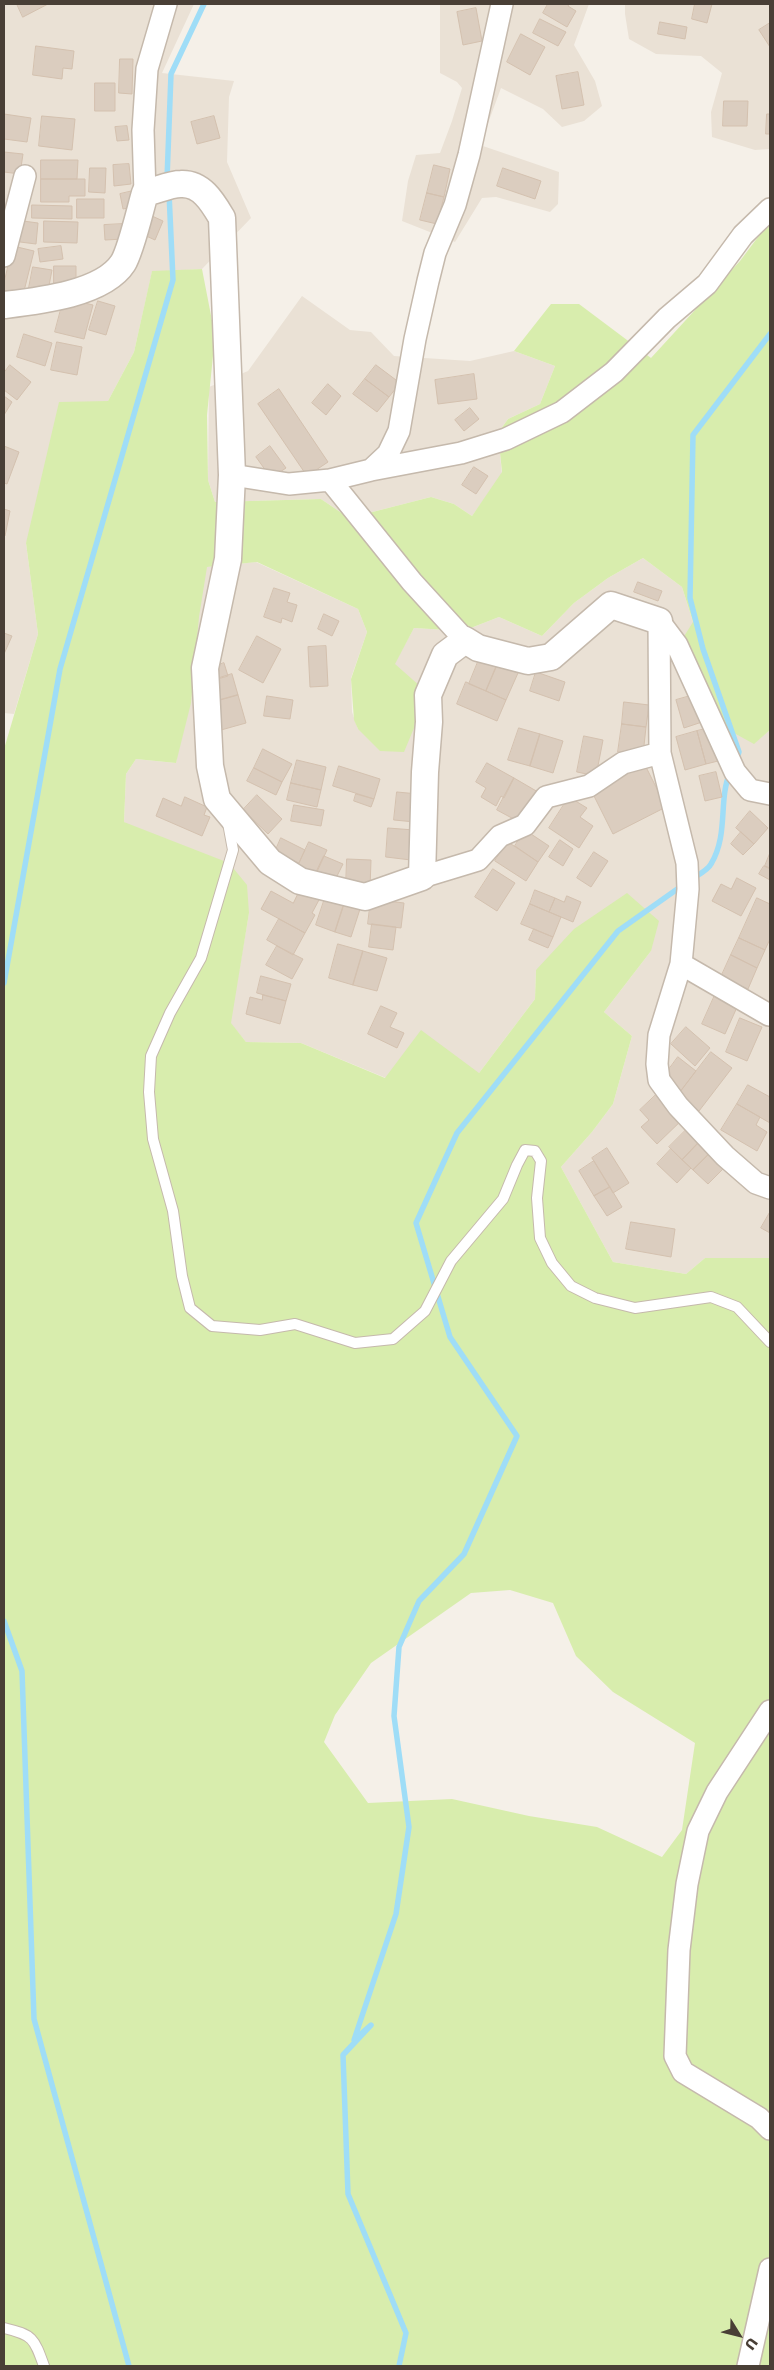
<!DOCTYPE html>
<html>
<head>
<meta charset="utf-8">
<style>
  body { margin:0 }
  #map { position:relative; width:774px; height:2370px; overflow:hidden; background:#f5f0e8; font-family:"DejaVu Sans",sans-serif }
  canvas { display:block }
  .frame { position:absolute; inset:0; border:5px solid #493f36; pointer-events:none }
  .north { position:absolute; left:714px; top:2310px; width:50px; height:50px; -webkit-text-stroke:4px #fff; paint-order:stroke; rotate:126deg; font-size:14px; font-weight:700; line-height:20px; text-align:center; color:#493f36 }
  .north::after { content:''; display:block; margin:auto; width:18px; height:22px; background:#493f36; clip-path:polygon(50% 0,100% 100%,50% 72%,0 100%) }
</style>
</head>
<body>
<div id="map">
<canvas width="774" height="2370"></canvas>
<div class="frame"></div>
<div class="north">U</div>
</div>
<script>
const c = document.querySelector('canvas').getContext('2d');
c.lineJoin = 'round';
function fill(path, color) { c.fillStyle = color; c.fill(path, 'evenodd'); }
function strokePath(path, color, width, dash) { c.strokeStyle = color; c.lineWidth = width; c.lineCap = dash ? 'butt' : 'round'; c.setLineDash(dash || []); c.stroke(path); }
const residential = new Path2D(`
  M 4,4 L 194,4 L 162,73 L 234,81 L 229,97 L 227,162 L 251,218 L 202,269 L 152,272 L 134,352 L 108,401 L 26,543 L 38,634 L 14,714 L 4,713 Z
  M 440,4 L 589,4 L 574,45 L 595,81 L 602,106 L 584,121 L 562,127 L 543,109 L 501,88 L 480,145 L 559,172 L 558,204 L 550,212 L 496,197 L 482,198 L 455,242 L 402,221 L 408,181 L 416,155 L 440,153 L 452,121 L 462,88 L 457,82 L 440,73 Z
  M 625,4 L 770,4 L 770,149 L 755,150 L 712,137 L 711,112 L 722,73 L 701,56 L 656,54 L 629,39 L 625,14 Z
  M 302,296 L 350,330 L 371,332 L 394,356 L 470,361 L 514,351 L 555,366 L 540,404 L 508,419 L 498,433 L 502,475 L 472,516 L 454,504 L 431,497 L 349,518 L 321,499 L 215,502 L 208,480 L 209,387 L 248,371 Z
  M 643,558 L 682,587 L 693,622 L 754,743 L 770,730 L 770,1258 L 705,1258 L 686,1274 L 613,1262 L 561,1167 L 592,1132 L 613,1104 L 632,1036 L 604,1012 L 651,951 L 536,970 L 535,999 L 479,1073 L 386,1078 L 301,1043 L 246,1042 L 230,1023 L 249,913 L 124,822 L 126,774 L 136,759 L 176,763 L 206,567 L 256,562 L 358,609 L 367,632 L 351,678 L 352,712 L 358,729 L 414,628 L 463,631 L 499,617 L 542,636 L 574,603 L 608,578 Z`);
const green = new Path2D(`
  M 770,221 L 770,730 L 754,744 L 723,727 L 683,638 L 693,622 L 682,587 L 643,558 L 608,578 L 574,603 L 542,636 L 499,617 L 463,631 L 414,628 L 395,664 L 421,687 L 414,728 L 404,752 L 380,751 L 358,729 L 354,720 L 351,679 L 367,632 L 358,609 L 257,562 L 207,567 L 199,617 L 191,703 L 176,763 L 136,759 L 126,774 L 124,822 L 229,863 L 247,885 L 249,913 L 231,1023 L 246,1042 L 301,1043 L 385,1078 L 421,1030 L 479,1073 L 535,999 L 536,970 L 574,929 L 627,893 L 659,921 L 651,951 L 604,1012 L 632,1036 L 613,1104 L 592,1132 L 561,1167 L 613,1262 L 686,1274 L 705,1258 L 770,1258 L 770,2366 L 4,2366 L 4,749 L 38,634 L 26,543 L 59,402 L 108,401 L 134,352 L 152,271 L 202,269 L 215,336 L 207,415 L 208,480 L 215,502 L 321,499 L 349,518 L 431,497 L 454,504 L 472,516 L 502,472 L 498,433 L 508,419 L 540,404 L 555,366 L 514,351 L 551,304 L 579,304 L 651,358 L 740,261 ZM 510,1590 L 553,1603 L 576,1656 L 613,1692 L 695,1743 L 682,1830 L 662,1857 L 597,1827 L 529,1816 L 452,1799 L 368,1803 L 324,1742 L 335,1715 L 371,1663 L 471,1593 Z`);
const stream = new Path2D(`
  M 167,179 L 171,74 L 204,4
  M 736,760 L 739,752 L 703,649 L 690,598 L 693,435 L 770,334
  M 692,879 C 698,875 708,870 711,864 C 729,834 718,799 730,773
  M 4,983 L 60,669 L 173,280 L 169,193
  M 4,1621 L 22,1671 L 34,2019 L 129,2366
  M 399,2366 L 406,2333 L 348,2194 L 343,2055 L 371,2025 L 354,2040 L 396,1914 L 409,1827 L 394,1716 L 399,1647 L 419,1601 L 464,1554 L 517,1436 L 450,1337 L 416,1223 L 457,1133 L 618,931 L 683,885`);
const building = new Path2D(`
  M 17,4 L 48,4 L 23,17 Z
  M 548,4 L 569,4 L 568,6 L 576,11 L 567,27 L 543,13 Z
  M 695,4 L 712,4 L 707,23 L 692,19 Z
  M 476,8 L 482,41 L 463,45 L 457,12 Z
  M 540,19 L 566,32 L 558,46 L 533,33 Z
  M 660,22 L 687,27 L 685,39 L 658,34 Z
  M 770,23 L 770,47 L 759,30 Z
  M 521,34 L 545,47 L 530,75 L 507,62 Z
  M 36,46 L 74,51 L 72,69 L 63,68 L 62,79 L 33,75 Z
  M 120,59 L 133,59 L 132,94 L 119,93 Z
  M 578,72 L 584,105 L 562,109 L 556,76 Z
  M 95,83 L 115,83 L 115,111 L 95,111 Z
  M 724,101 L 748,101 L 747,126 L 723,126 Z
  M 4,114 L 31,118 L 27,142 L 4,139 Z
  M 767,114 L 770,114 L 770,134 L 766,134 Z
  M 42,116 L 75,119 L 72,150 L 39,146 Z
  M 214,116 L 220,138 L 197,144 L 191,122 Z
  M 127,126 L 129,140 L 117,141 L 115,127 Z
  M 4,152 L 23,154 L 20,174 L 4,172 Z
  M 41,160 L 78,160 L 77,179 L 41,179 Z
  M 129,164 L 131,184 L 114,186 L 113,165 Z
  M 434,165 L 450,169 L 444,197 L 427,193 Z
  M 90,168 L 106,168 L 105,193 L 89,192 Z
  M 503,168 L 541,181 L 535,199 L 497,186 Z
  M 41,179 L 85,179 L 85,196 L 69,196 L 69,202 L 41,202 Z
  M 133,191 L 137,206 L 123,209 L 120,194 Z
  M 427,193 L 444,197 L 437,224 L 420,220 Z
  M 77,199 L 104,199 L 104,218 L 77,218 Z
  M 32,205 L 72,206 L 72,219 L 32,218 Z
  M 152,216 L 163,221 L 155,240 L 144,235 Z
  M 23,221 L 38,223 L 36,244 L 20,242 Z
  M 44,221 L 78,222 L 77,243 L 44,242 Z
  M 123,224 L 124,239 L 105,240 L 104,225 Z
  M 13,246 L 34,251 L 22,299 L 4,294 L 4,283 Z
  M 61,246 L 63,259 L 40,262 L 38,249 Z
  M 54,266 L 76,266 L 76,285 L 54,285 Z
  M 33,267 L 52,270 L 47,296 L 28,293 Z
  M 64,298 L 93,305 L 84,339 L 55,332 Z
  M 98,301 L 115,306 L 106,335 L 89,330 Z
  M 24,334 L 52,343 L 45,366 L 17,357 Z
  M 57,342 L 82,347 L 77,375 L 51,370 Z
  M 10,365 L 31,382 L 17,400 L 4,390 L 4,373 Z
  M 376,365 L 400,383 L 389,397 L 365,379 Z
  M 474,374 L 477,399 L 438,404 L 435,380 Z
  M 365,379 L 389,397 L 377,412 L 353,394 Z
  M 328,384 L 341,396 L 326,415 L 312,403 Z
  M 279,389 L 328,462 L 307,476 L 258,404 Z
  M 4,396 L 12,402 L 4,415 Z
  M 470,408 L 479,419 L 464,431 L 455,420 Z
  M 4,446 L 19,452 L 7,484 L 4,483 Z
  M 270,446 L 286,468 L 271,478 L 256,457 Z
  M 474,467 L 488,476 L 476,494 L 462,485 Z
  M 4,509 L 10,511 L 5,536 L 4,536 Z
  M 638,582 L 662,591 L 658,601 L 634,592 Z
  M 274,588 L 290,593 L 287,602 L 297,605 L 292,622 L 282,618 L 281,623 L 264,617 Z
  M 324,614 L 339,621 L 332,636 L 318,629 Z
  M 4,633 L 12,636 L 4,654 Z
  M 257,636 L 281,649 L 263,683 L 239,670 Z
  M 326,646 L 328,686 L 310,687 L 308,647 Z
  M 480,657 L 497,665 L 486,691 L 469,684 Z
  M 224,663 L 228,676 L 214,680 L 210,668 Z
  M 497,665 L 518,673 L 506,700 L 486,691 Z
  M 536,672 L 565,682 L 559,701 L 530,691 Z
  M 232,674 L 238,695 L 213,702 L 207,682 Z
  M 466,682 L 506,700 L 497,721 L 457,704 Z
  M 238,695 L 246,723 L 221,730 L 213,702 Z
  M 694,695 L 702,722 L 684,728 L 676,700 Z
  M 267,696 L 293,700 L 290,719 L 264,716 Z
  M 624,702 L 649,705 L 646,727 L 622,724 Z
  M 622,724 L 646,727 L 643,755 L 618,752 Z
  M 713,727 L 722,760 L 706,764 L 697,731 Z
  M 519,728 L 540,734 L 530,766 L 508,760 Z
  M 697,731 L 706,764 L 685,770 L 676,737 Z
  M 540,734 L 563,741 L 553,773 L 530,766 Z
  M 584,736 L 603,740 L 596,776 L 577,772 Z
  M 263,749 L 292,764 L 282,782 L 254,768 Z
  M 297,760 L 326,767 L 321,790 L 291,783 Z
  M 487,763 L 514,778 L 504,798 L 501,796 L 496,806 L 481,797 L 486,788 L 476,782 Z
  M 644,763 L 666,807 L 613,834 L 591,790 Z
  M 339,766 L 380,779 L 374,799 L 333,786 Z
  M 254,768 L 282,782 L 276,795 L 247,781 Z
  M 716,772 L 722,797 L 705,801 L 699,776 Z
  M 514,778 L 538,792 L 521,823 L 497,810 Z
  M 291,783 L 321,790 L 317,807 L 287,800 Z
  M 397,792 L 418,794 L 415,822 L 394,820 Z
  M 356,794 L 374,799 L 371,807 L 354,801 Z
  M 257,795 L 282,819 L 268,834 L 243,810 Z
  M 185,797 L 207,807 L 204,815 L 210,817 L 202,836 L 156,816 L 163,798 L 181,806 Z
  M 569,797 L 587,808 L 580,817 L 593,826 L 579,848 L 549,828 Z
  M 294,805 L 324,810 L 321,826 L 291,821 Z
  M 750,811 L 768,828 L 754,844 L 736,828 Z
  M 388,828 L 414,830 L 411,860 L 386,857 Z
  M 525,830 L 549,846 L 538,862 L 515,846 Z
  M 741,832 L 754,844 L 743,855 L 731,844 Z
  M 281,838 L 305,850 L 299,863 L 275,852 Z
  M 560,840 L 573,849 L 563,866 L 549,857 Z
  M 309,842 L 327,850 L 315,876 L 297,868 Z
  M 508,842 L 538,862 L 526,881 L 495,861 Z
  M 594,852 L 608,861 L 591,887 L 577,878 Z
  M 770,853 L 770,868 L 765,866 Z
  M 324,856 L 343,864 L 334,882 L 316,873 Z
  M 347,859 L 371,860 L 370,888 L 346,887 Z
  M 764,866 L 770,869 L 770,880 L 759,874 Z
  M 493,869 L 515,883 L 497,911 L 475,897 Z
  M 737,878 L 756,888 L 741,916 L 712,901 L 721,884 L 731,889 Z
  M 301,888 L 320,898 L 312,913 L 315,915 L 305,933 L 261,909 L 271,891 L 293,903 Z
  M 535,890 L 555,898 L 549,912 L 530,904 Z
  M 326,895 L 345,901 L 335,932 L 316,925 Z
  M 567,896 L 581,902 L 573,922 L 549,912 L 555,898 L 564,902 Z
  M 757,898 L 770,904 L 770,939 L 765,950 L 739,938 Z
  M 371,899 L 404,903 L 401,928 L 368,924 Z
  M 345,901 L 361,906 L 351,937 L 335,932 Z
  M 530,904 L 561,917 L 553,937 L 521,924 Z
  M 279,919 L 305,933 L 293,955 L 267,940 Z
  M 372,924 L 396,927 L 393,950 L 369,947 Z
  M 534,929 L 553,937 L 548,948 L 529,940 Z
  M 739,938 L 765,950 L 757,968 L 731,955 Z
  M 338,944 L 363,951 L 353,985 L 329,978 Z
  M 277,946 L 303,959 L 292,979 L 266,965 Z
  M 363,951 L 387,958 L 377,991 L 353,985 Z
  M 731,955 L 757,968 L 748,989 L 721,977 Z
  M 261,976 L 291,984 L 286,1001 L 257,993 Z
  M 263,995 L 286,1001 L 280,1024 L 246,1014 L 250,997 L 262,1000 Z
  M 715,995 L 738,1005 L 725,1034 L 702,1024 Z
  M 381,1006 L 397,1013 L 390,1027 L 404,1033 L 397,1048 L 368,1034 Z
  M 740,1018 L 762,1027 L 747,1061 L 726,1052 Z
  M 686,1027 L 710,1048 L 695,1066 L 671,1044 Z
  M 711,1052 L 732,1068 L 699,1111 L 678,1095 Z
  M 678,1057 L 696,1071 L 680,1092 L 662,1079 Z
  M 748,1085 L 770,1097 L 770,1123 L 737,1104 Z
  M 659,1092 L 684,1118 L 657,1144 L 641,1127 L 649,1120 L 640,1110 Z
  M 737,1104 L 760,1117 L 756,1125 L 767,1132 L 757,1151 L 721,1130 Z
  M 689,1127 L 702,1139 L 682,1160 L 669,1147 Z
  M 702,1139 L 713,1150 L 693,1170 L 682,1160 Z
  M 607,1148 L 629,1183 L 613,1193 L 592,1158 Z
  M 671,1149 L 691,1168 L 677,1183 L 657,1164 Z
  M 713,1150 L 728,1164 L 708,1184 L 693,1170 Z
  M 594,1161 L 610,1187 L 594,1196 L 579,1171 Z
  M 610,1187 L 622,1207 L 607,1216 L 594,1196 Z
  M 770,1212 L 770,1233 L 761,1228 Z
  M 631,1222 L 675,1229 L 671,1257 L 626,1249 Z`);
const service = new Path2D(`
  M 228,823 L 233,850 L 201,958 L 170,1013 L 151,1056 L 149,1092 L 153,1139 L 173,1211 L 182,1276 L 190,1308 L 212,1326 L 260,1330 L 295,1324 L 355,1343 L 393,1339 L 425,1311 L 451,1261 L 503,1199 L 517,1165 L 525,1150 L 535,1151 L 541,1161 L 537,1198 L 540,1238 L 552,1263 L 571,1286 L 595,1298 L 635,1308 L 711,1297 L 737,1307 L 770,1342
  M 4,2328 C 33,2335 34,2338 44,2366`);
const minor = new Path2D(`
  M 145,193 L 143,130 L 147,69 L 166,4
  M 4,256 L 25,176
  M 371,470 L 461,453 L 506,439 L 562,412 L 614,372 L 667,318 L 707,284 L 743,235 L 770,209
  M 232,475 L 289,484 L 330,480 L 371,470 L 388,454 L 399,431 L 415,339 L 428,281 L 435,253 L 455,205 L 469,155 L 502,4
  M 330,480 L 412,582 L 465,640
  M 659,621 L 660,753 L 687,863 L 688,889 L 681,964 L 659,1035 L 657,1064 L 659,1080 L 678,1106 L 725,1156 L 756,1183 L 770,1188
  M 659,621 L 677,645 L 735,772 L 750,790 L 770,794
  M 422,877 L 478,860 L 500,836 L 525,825 L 546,797 L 589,786 L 623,763 L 660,753
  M 681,964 L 769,1015
  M 770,1711 L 717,1792 L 698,1831 L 687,1884 L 679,1950 L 675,2056 L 683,2072 L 759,2118 L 770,2129
  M 748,2366 L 770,2269`);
const tertiary = new Path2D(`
  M 4,305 C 38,301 103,294 123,263 C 131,250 140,210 145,193 C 156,191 169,184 181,184 C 202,183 213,203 222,218 L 232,475 L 228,559 L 205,668 L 210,766 L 217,799 L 270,862 L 300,881 L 365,897 L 422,877 L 425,772 L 429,722 L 428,695 L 445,655 L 465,640 L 478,648 L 528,661 L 551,657 L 611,605 L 659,621`);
fill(residential, '#eae1d5');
fill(green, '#d8edad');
strokePath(stream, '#9fddf7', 5.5);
fill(building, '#dbcdbf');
strokePath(building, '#d4c1af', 1);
strokePath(service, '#c5b9ac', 12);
strokePath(minor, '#c5b9ac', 24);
strokePath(tertiary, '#c5b9ac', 29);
strokePath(service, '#fff', 10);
strokePath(minor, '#fff', 21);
strokePath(tertiary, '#fff', 26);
</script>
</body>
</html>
